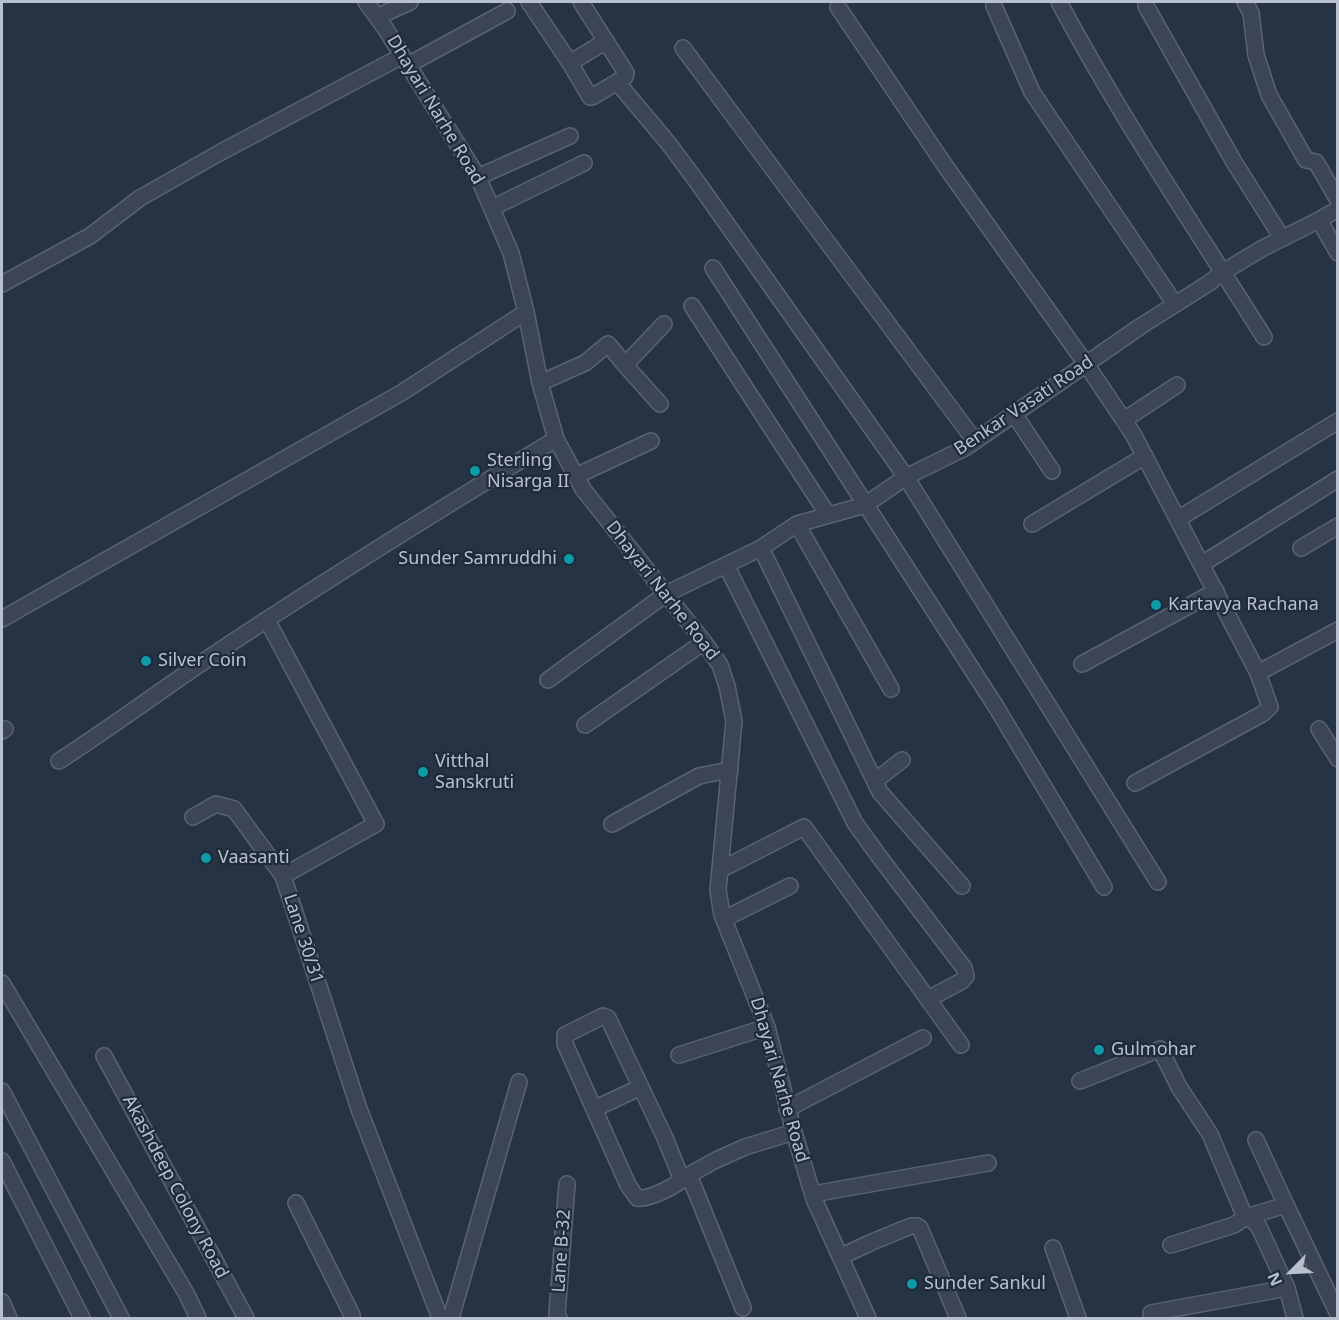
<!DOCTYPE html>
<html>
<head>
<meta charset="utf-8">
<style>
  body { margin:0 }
  #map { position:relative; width:1339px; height:1320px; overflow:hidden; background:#263345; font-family:"Noto Sans",sans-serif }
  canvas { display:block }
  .frame { position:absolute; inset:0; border:3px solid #b8c0ce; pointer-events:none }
  .north { position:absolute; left:1261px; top:1242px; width:60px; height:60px; -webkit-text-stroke:4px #1f2a3a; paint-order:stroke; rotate:246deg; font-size:16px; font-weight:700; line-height:24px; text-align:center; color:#b8c0ce }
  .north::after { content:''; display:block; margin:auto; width:21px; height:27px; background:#b8c0ce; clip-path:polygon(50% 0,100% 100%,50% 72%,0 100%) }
</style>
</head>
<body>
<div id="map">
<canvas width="1339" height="1320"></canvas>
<div class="frame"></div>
<div class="north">N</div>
</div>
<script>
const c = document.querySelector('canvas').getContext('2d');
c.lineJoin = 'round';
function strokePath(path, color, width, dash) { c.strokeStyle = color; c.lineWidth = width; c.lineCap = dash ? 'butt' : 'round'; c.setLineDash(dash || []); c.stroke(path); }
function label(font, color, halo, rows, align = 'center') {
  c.font = font + ' "Noto Sans",sans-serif'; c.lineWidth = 4.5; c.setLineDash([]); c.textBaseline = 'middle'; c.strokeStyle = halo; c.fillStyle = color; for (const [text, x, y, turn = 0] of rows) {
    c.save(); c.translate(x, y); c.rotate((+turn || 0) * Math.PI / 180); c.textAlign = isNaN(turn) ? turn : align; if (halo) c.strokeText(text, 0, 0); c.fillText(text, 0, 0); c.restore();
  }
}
const minor = new Path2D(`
  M 366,2 L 385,28 L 478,177 L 511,253 L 526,312 L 540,383 L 556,439 L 583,489 L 704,642 L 720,665 L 727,686 L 734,721 L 718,890 L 722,915 L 767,1027 L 794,1132 L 814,1199 L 868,1318
  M 529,2 L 570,63 L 590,97 L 592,97 L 617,82
  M 581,2 L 626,73 L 625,77 L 617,82 L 669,144 L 695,179 L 906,477 L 1158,882
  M 1059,2 C 1121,118 1194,226 1264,337
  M 1245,2 L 1251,13 L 1256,55 L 1269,95 L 1306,160 L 1316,162 L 1338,200
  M 994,6 L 1032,92 L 1175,304
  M 1146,6 L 1234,162 L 1282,238
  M 838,7 L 946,167 L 1086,364 L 1133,434 L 1258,673 L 1270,707 L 1262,714 L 1135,783
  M 377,17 L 410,2
  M 683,48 L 975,441
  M 570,63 L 606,41
  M 408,65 L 507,11
  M 478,177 L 570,136
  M 492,208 L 584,163
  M 1319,220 L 1338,253
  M 713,268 L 995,705 L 1104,887
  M 2,284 L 90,236 L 140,198 L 221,152 L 402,56
  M 692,306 L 828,515
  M 625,365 L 660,404
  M 540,383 L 585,363 L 608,344 L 625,365 L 664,324
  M 1014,414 L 1052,471
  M 1124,420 L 1177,385
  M 576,476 L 651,441
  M 1178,519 L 1338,421
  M 797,524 L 891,689
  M 1032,524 L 1145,456
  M 761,548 L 880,792 L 962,886
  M 1301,548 L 1338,526
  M 1202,564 L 1338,479
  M 726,565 L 855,823 L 878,855 L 964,968 L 966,976 L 962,981 L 928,999
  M 2,619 L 401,393 L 526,312
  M 267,620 L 376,824 L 283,876 L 359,1109 L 440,1318
  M 1082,664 L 1216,591
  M 1258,673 L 1338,630
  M 548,680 L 666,594 L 761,548 L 797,524 L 865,505 L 906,477 L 965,448 L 1141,326 L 1209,283 L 1223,272 L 1263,248 L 1319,220 L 1338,209
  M 585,725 L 704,642
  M 1319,729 L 1338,759
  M 2,731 L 5,729
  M 59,761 C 116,724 171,683 228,645 C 336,574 445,506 556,439
  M 875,781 L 902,760
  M 193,817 L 216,804 L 234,809 L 283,876
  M 612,824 L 699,776 L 730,770
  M 720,870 L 804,827 L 961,1045
  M 724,919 L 790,886
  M 2,983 L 186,1293 L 198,1318
  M 679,1055 L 767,1027
  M 104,1056 L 246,1318
  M 1080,1081 L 1160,1049 L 1179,1087 L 1210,1134 L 1242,1210 C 1247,1217 1253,1220 1259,1227 L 1287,1288 L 1295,1318
  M 2,1091 L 121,1318
  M 594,1109 L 641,1087
  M 787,1109 L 923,1038
  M 1256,1140 L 1286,1205
  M 2,1161 L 82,1318
  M 682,1180 L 665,1138 L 608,1018 L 603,1016 L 565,1035 L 565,1044 L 628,1185 L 637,1198 C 651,1200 678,1184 689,1175
  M 813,1194 L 988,1163
  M 296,1203 L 352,1315 L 352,1318
  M 1171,1245 L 1234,1225 L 1246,1217 L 1286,1205 L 1338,1314
  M 1053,1248 L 1078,1318
  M 840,1257 L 872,1242 L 911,1226 L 917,1226 L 920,1228 L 958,1318
  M 2,1302 L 9,1318
  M 743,1308 L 689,1175 L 716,1160 L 745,1147 L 794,1132
  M 1151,1313 L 1287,1288
  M 451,1318 L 519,1082
  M 559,1318 L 557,1314 L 567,1184`);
const markers = [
  [475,471,6,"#0f9aa8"],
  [569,559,6,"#0f9aa8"],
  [1156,605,6,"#0f9aa8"],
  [146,661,6,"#0f9aa8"],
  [423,772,6,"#0f9aa8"],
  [206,858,6,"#0f9aa8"],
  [1099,1050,6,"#0f9aa8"],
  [912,1284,6,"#0f9aa8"]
];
const streetNames = [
  ["Dhayari Narhe Road",435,110,59],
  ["Benkar Vasati Road",1024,406,-34],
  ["Dhayari Narhe Road",662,591,52],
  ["Lane 30/31",303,939,72],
  ["Dhayari Narhe Road",779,1080,74],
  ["Akashdeep Colony Road",175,1187,62],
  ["Lane B-32",562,1251,-86]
];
const poiNames = [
  ["Sterling",487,461],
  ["Nisarga II",487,482],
  ["Sunder Samruddhi",557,559,"right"],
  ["Kartavya Rachana",1168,605],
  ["Silver Coin",158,661],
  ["Vitthal",435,762],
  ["Sanskruti",435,783],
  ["Vaasanti",218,858],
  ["Gulmohar",1111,1050],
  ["Sunder Sankul",924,1284]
];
strokePath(minor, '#596372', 18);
strokePath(minor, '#3b4555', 15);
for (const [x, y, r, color] of markers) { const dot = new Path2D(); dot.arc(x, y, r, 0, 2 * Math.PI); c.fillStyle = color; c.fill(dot); strokePath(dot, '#1f2a3a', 2); }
label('18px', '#b8c0ce', '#1f2a3a', streetNames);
label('18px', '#b8c0ce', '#1f2a3a', poiNames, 'left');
</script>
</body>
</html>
